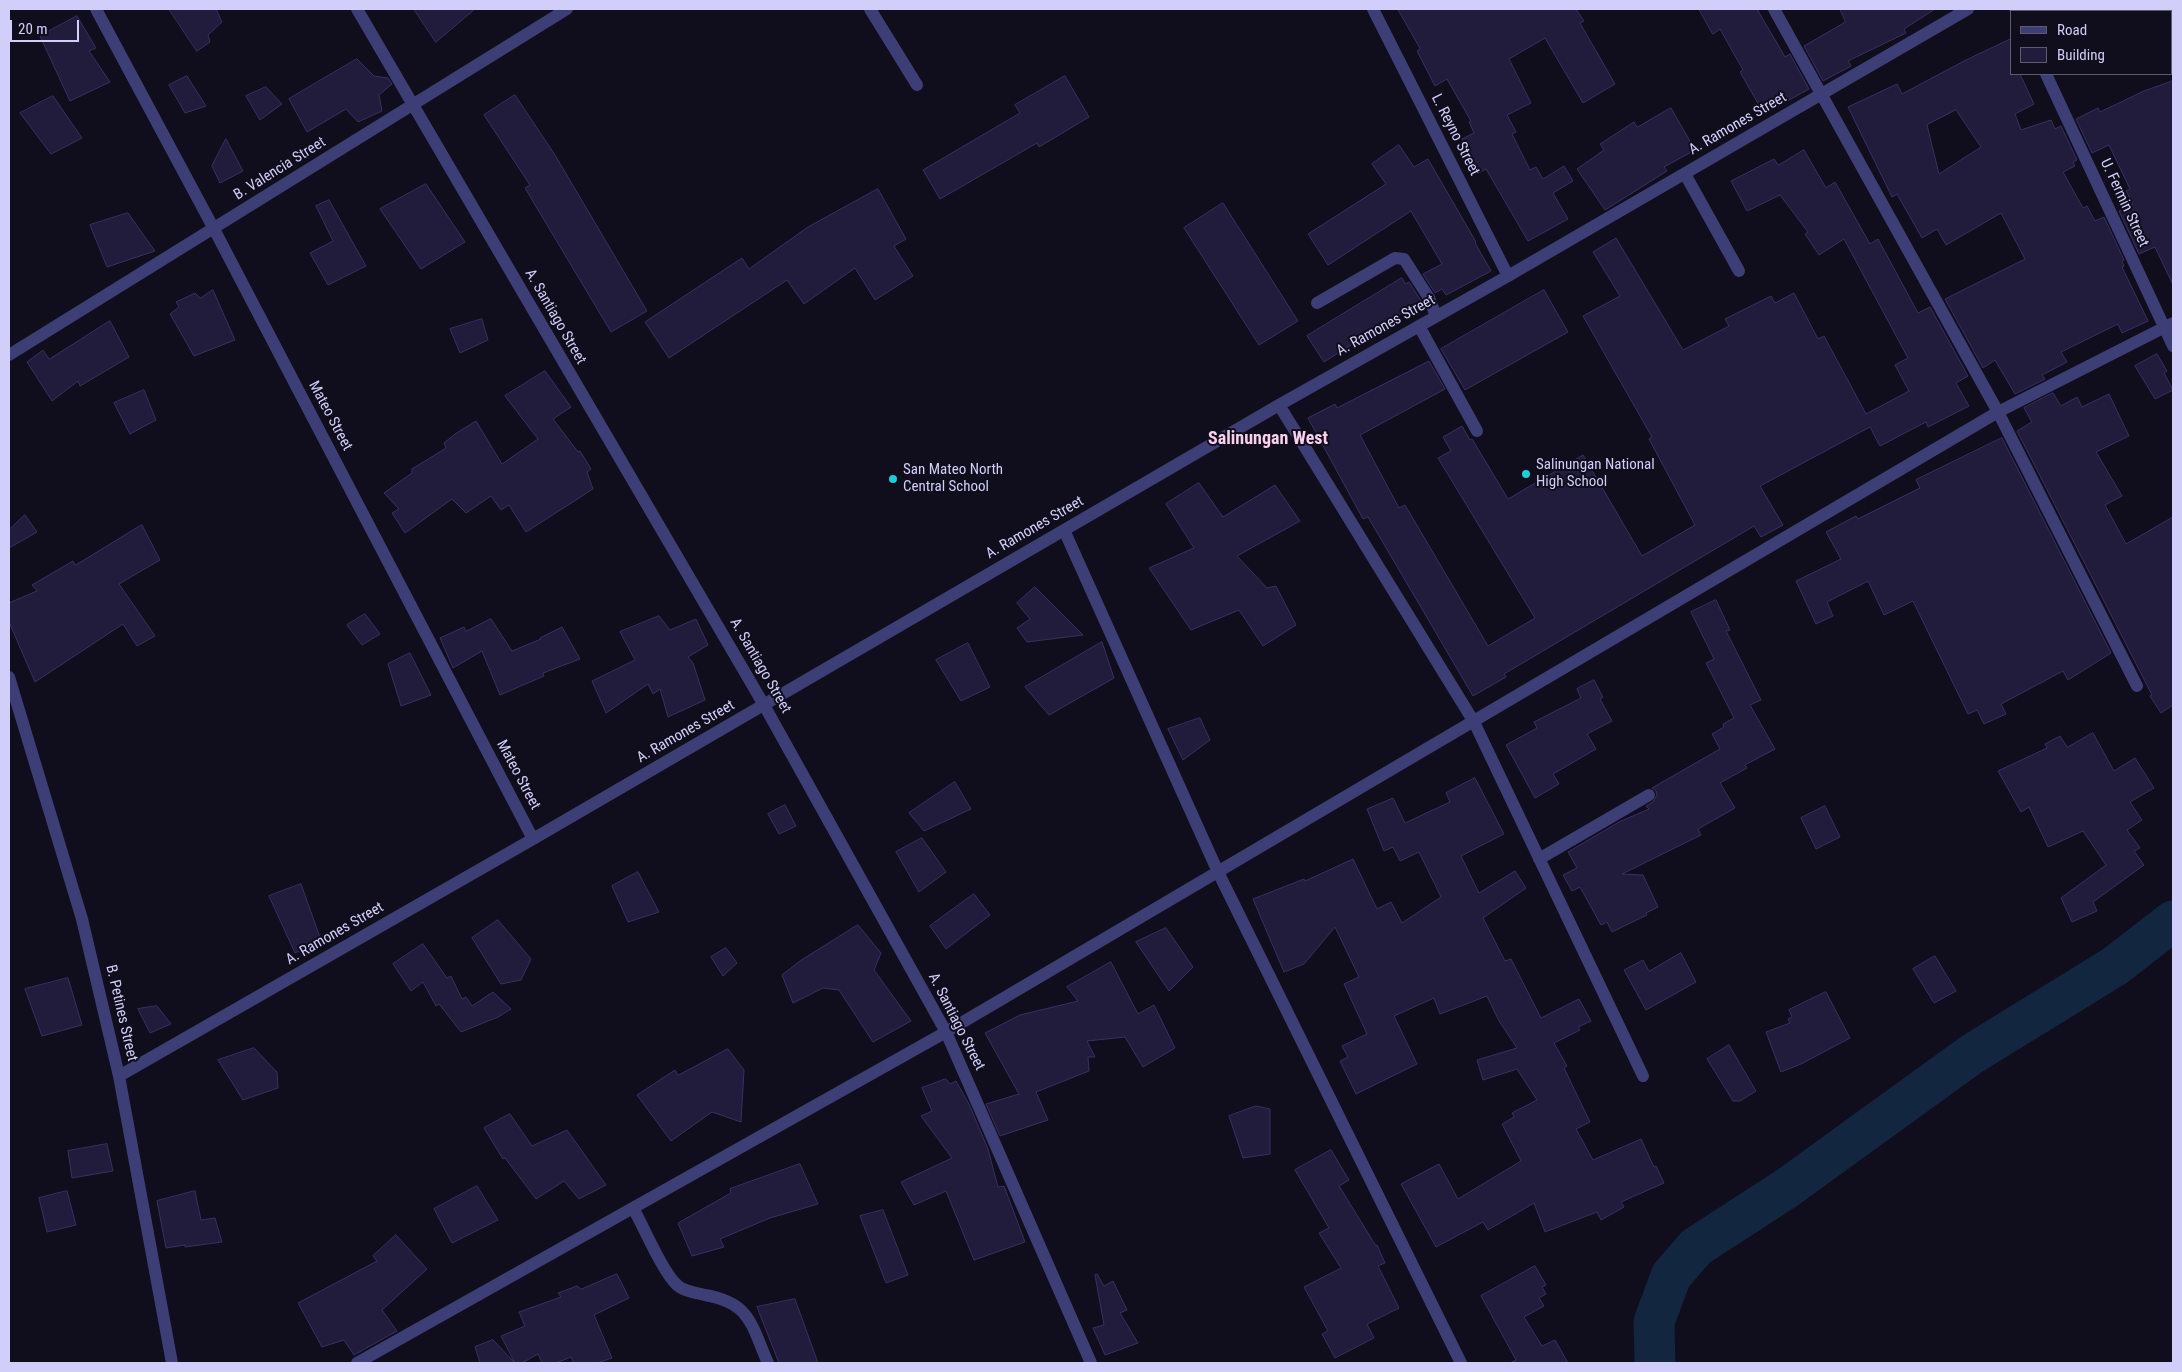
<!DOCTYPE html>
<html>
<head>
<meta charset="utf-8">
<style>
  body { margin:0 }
  #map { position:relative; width:2182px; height:1372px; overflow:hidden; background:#100d1c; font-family:"Roboto Condensed",sans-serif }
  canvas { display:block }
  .frame { position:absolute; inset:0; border:10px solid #d1cef9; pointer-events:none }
  .legend { position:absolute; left:2010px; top:10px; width:162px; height:65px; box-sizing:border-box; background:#100d1c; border:1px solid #5d5a74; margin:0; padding:6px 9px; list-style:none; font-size:15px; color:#d1cef9 }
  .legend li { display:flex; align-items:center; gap:10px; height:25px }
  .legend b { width:25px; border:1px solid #5d5a74 }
  .scale { position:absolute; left:10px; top:20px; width:69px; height:22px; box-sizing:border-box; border:2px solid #d1cef9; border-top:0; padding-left:6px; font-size:15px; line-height:18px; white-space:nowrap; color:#d1cef9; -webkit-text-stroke:4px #100d1c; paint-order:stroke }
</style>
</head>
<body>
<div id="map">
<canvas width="2182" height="1372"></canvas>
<div class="frame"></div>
<ul class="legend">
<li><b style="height:6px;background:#3e3e76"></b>Road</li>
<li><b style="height:14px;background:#211c3b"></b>Building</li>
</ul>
<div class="scale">20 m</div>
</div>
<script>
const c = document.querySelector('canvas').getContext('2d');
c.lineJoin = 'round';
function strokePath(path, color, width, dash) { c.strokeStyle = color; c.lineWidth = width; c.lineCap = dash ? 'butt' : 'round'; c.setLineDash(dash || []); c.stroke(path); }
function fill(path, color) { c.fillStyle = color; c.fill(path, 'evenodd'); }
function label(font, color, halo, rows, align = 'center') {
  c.font = font + ' "Roboto Condensed",sans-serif'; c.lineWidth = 4; c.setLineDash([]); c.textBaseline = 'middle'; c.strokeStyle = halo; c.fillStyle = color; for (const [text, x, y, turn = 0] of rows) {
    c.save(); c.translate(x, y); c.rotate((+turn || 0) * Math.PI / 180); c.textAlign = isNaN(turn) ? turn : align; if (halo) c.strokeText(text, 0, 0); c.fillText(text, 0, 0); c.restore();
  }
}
const river = new Path2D(`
  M 1655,1363 L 1654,1322 L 1671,1276 L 1696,1247 L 1787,1188 L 1972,1054 L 2115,966 L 2173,921`);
const building = new Path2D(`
  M 169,9 L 216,9 L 222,22 L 208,35 L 210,42 L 197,51 Z
  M 414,9 L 475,9 L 436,42 Z
  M 1398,9 L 1576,9 L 1584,21 L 1580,23 L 1615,84 L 1583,103 L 1545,38 L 1509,59 L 1531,103 L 1507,115 L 1516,132 L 1512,134 L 1530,170 L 1536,167 L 1543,179 L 1564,166 L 1573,181 L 1553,193 L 1568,219 L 1528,241 L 1486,169 L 1479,173 L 1462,139 L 1474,133 L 1469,122 L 1471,121 L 1447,79 L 1435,86 L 1417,51 L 1420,49 Z
  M 1699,9 L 1757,9 L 1785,57 L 1790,54 L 1809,89 L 1764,114 L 1740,72 L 1743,70 L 1720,29 L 1713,34 Z
  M 1840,9 L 1935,9 L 1904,29 L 1906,33 L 1848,61 L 1851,66 L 1823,81 L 1804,46 L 1844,23 L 1845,21 Z
  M 77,16 L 96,48 L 89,51 L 110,82 L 70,101 L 40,36 Z
  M 2011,39 L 2011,74 L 2020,74 L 2034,104 L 2015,114 L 2021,130 L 2051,120 L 2055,129 L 2061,126 L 2077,160 L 2073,162 L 2075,166 L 2063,172 L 2083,208 L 2087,206 L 2095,221 L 2104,217 L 2124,260 L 2122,261 L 2124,266 L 2122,267 L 2148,321 L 2122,333 L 2118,324 L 2061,352 L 2067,362 L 2042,375 L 2045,379 L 2015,394 L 1995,360 L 1983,368 L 1945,299 L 2025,259 L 2001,213 L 1946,245 L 1937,229 L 1922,238 L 1897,194 L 1892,197 L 1848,107 L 1897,84 L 1902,94 L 1966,60 ZM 1956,110 L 1981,147 L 1939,174 L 1927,125 Z
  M 357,59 L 374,76 L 388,78 L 392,84 L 379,95 L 382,111 L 358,122 L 346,109 L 307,132 L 289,99 Z
  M 187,76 L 206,106 L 185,113 L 169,85 Z
  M 1065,76 L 1089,117 L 1039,147 L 1037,143 L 940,199 L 923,170 L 1020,113 L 1015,105 Z
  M 2173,81 L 2173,285 L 2155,247 L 2139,254 L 2119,211 L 2133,204 L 2126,191 L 2130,189 L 2109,145 L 2092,153 L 2076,119 L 2098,108 L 2100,112 L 2144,91 Z
  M 266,87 L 282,104 L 260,120 L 246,96 Z
  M 515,95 L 555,155 L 647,311 L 611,332 L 525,188 L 530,185 L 484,115 Z
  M 53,96 L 82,138 L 51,154 L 20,113 Z
  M 1671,108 L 1695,150 L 1664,167 L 1667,171 L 1605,210 L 1577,169 L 1604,150 L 1600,144 L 1634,122 L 1637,127 Z
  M 226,139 L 243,171 L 220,183 L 212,166 Z
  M 1399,145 L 1414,167 L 1428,159 L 1476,242 L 1475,243 L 1491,271 L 1446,295 L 1442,289 L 1435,293 L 1423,274 L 1442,264 L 1411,211 L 1328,265 L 1308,234 L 1386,184 L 1372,164 Z
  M 1804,150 L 1826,188 L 1835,182 L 1870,244 L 1878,239 L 1918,313 L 1930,307 L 1968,376 L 1956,383 L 1969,406 L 1928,427 L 1926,422 L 1880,446 L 1870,427 L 1760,486 L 1783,525 L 1761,537 L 1754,526 L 1504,674 L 1506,677 L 1473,696 L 1368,517 L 1363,519 L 1308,418 L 1335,404 L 1337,408 L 1429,361 L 1445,389 L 1360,435 L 1399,508 L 1405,505 L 1488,646 L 1535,618 L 1438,458 L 1451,451 L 1443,437 L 1462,426 L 1470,440 L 1472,439 L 1508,499 L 1583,455 L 1642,556 L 1695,525 L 1649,439 L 1652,437 L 1583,316 L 1620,296 L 1593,252 L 1616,238 L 1683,350 L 1729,326 L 1725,319 L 1771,296 L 1775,303 L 1794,293 L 1818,339 L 1824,336 L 1866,414 L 1909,391 L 1895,365 L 1908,358 L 1844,239 L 1819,255 L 1805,234 L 1808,232 L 1780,195 L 1747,211 L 1731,181 L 1774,159 L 1778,165 Z
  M 426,184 L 465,242 L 421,269 L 380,209 Z
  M 878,189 L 906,239 L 894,246 L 913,276 L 875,300 L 855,268 L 804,304 L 787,280 L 669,358 L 645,322 L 742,258 L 749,269 L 808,227 Z
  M 329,200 L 366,266 L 328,285 L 310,253 L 333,241 L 316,206 Z
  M 1223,203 L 1298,321 L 1259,345 L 1184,228 Z
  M 128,213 L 155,251 L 107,267 L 90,225 Z
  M 1402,278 L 1405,284 L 1409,282 L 1421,301 L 1324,362 L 1307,336 Z
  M 213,290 L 235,340 L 194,356 L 170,314 L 179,307 L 176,302 L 195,293 L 200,298 Z
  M 1544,290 L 1568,332 L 1465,390 L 1441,349 Z
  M 482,319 L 488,340 L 460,353 L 450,329 Z
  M 110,321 L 129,357 L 80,386 L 78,381 L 52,401 L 27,362 L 43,350 L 49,359 Z
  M 2157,354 L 2167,371 L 2164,373 L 2173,390 L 2155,399 L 2135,366 Z
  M 545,371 L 571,407 L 553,419 L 578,452 L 580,451 L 591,469 L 587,472 L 593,489 L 526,532 L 509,505 L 501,510 L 491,496 L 466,513 L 452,499 L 405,533 L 392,513 L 399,509 L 384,493 L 412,473 L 412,469 L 446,448 L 444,443 L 455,434 L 476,421 L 502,464 L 538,439 L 505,396 Z
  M 144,390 L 156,420 L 130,434 L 114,403 Z
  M 2053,393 L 2061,406 L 2077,397 L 2082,407 L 2109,394 L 2129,436 L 2096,452 L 2122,496 L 2105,505 L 2126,544 L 2173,517 L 2173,705 L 2161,713 L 2150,696 L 2152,695 L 2017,431 L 2032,422 L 2024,408 Z
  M 2002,438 L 2111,653 L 2068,680 L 2063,671 L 2001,704 L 2006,714 L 1984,724 L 1977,710 L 1968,714 L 1913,601 L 1884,615 L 1868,581 L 1827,602 L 1833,616 L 1816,624 L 1796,581 L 1841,559 L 1826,532 L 1856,516 L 1858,519 L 1920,488 L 1916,480 Z
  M 1199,483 L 1223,517 L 1275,485 L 1300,521 L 1237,556 L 1267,588 L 1276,586 L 1296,625 L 1263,646 L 1239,610 L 1191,630 L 1149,568 L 1194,548 L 1166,504 Z
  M 25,515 L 37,532 L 9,548 L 9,530 Z
  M 142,525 L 160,560 L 119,584 L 155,636 L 137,646 L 123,624 L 35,682 L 9,622 L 9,603 L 37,591 L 32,585 L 73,561 L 75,565 Z
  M 1035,587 L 1083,635 L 1027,642 L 1017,628 L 1030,619 L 1017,603 Z
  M 1716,600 L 1730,630 L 1726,631 L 1761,700 L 1750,705 L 1775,749 L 1745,765 L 1747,768 L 1720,783 L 1735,808 L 1698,829 L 1701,835 L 1622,874 L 1643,875 L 1658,907 L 1646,913 L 1647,915 L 1612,932 L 1607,922 L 1601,925 L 1580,887 L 1572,891 L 1563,875 L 1577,868 L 1568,852 L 1619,822 L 1649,809 L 1646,806 L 1653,802 L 1657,795 L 1656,791 L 1652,788 L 1720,749 L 1712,734 L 1724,727 L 1723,724 L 1734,718 L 1706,663 L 1714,659 L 1691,612 Z
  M 365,614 L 380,634 L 362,645 L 347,625 Z
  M 659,616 L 670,630 L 696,619 L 708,645 L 688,657 L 693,663 L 705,700 L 668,717 L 660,689 L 653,694 L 648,684 L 606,713 L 592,681 L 635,660 L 620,632 Z
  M 491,619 L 512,651 L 541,639 L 540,638 L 562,627 L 580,659 L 543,673 L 544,676 L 500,695 L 482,651 L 453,668 L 440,638 L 464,627 L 466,631 Z
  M 1102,642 L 1114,678 L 1049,715 L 1025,687 Z
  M 968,643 L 990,687 L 961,701 L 936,660 Z
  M 410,653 L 431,695 L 401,706 L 388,664 Z
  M 1594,680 L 1603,697 L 1600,699 L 1612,721 L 1587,734 L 1596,749 L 1553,774 L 1559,784 L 1535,798 L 1506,745 L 1537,728 L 1534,722 L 1581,698 L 1577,689 Z
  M 1200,718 L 1210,740 L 1183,760 L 1168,729 Z
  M 2093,733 L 2114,771 L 2135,758 L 2154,788 L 2130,802 L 2142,820 L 2127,830 L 2140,848 L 2134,851 L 2144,865 L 2093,902 L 2097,911 L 2072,922 L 2061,898 L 2106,865 L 2083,831 L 2048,847 L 2029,807 L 2021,812 L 1998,771 L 2047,748 L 2045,744 L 2060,736 L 2067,747 Z
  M 1475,778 L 1504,834 L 1461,856 L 1479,893 L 1515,871 L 1526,888 L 1483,918 L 1505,961 L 1511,959 L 1541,1018 L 1579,999 L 1591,1021 L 1578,1027 L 1580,1030 L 1554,1043 L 1567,1066 L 1564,1068 L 1590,1122 L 1576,1129 L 1593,1160 L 1641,1139 L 1654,1167 L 1656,1166 L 1664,1183 L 1621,1202 L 1624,1207 L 1601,1220 L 1597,1212 L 1545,1232 L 1534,1203 L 1488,1230 L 1483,1222 L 1436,1247 L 1401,1184 L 1439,1164 L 1458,1199 L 1521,1161 L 1502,1124 L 1514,1117 L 1512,1113 L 1537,1100 L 1517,1069 L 1483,1080 L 1477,1060 L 1517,1048 L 1499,1021 L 1487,996 L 1440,1014 L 1434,998 L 1394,1016 L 1417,1064 L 1356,1094 L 1340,1061 L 1348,1057 L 1342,1046 L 1367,1034 L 1344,984 L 1359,977 L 1335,927 L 1304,964 L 1284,972 L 1253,899 L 1304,879 L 1305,881 L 1353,859 L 1377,909 L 1391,902 L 1402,923 L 1441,897 L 1419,852 L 1400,861 L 1393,847 L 1384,851 L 1367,809 L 1393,798 L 1405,823 L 1450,802 L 1446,793 Z
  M 955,782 L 971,809 L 924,831 L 909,813 Z
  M 785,805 L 796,826 L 779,834 L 768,814 Z
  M 1825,806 L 1840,837 L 1816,849 L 1801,818 Z
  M 922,838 L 946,872 L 919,892 L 896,852 Z
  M 638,872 L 659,912 L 628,922 L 612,886 Z
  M 301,884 L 321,940 L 295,953 L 269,896 Z
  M 974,894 L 990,915 L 946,949 L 930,926 Z
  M 498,920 L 531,959 L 521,980 L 501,984 L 472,938 Z
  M 858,925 L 881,953 L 874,970 L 911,1021 L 873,1042 L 839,990 L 823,988 L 793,1003 L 782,975 L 800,961 Z
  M 1166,928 L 1193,967 L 1169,991 L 1136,942 Z
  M 423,944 L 447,978 L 451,976 L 462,999 L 466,997 L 472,1006 L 493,992 L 511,1009 L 498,1017 L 461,1032 L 439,1004 L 436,1006 L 423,982 L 411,991 L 393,964 Z
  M 726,948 L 737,963 L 723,976 L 711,957 Z
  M 1681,953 L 1696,982 L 1646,1010 L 1624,970 L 1643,960 L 1649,971 Z
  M 1935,956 L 1956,991 L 1934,1003 L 1913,969 Z
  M 1111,962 L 1138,1014 L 1154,1005 L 1175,1048 L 1143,1067 L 1125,1037 L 1087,1041 L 1095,1057 L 1088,1057 L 1089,1071 L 1036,1092 L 1048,1120 L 1000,1136 L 986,1104 L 1019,1094 L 985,1033 L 1020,1015 L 1078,1001 L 1067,987 Z
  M 68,978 L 82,1025 L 42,1036 L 25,989 Z
  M 1826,992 L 1850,1038 L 1801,1064 L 1781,1072 L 1766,1032 L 1790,1023 L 1788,1019 L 1792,1017 L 1789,1010 Z
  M 157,1006 L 171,1024 L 150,1033 L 138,1009 Z
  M 1729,1045 L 1756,1091 L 1740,1101 L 1733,1101 L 1707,1059 Z
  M 254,1048 L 277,1072 L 278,1088 L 243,1100 L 218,1060 Z
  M 728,1049 L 744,1070 L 741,1122 L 712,1112 L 671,1141 L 637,1095 L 675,1070 L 678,1075 Z
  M 946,1079 L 950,1084 L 956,1081 L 969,1104 L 988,1149 L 998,1187 L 1004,1186 L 1025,1242 L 974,1260 L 946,1191 L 914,1205 L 901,1182 L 952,1158 L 921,1116 L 932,1111 L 922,1088 Z
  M 1256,1106 L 1270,1109 L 1270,1154 L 1243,1158 L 1229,1116 Z
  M 510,1114 L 532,1146 L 567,1130 L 606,1185 L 579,1199 L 564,1181 L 536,1199 L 505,1158 L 503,1159 L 484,1128 Z
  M 107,1144 L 113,1171 L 72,1178 L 68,1151 Z
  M 1331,1150 L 1349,1180 L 1339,1186 L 1376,1246 L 1377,1245 L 1385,1263 L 1378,1266 L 1399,1308 L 1367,1324 L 1374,1338 L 1335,1358 L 1322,1334 L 1328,1331 L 1304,1287 L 1341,1268 L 1319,1233 L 1329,1228 L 1295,1170 Z
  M 800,1164 L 818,1204 L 770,1218 L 720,1239 L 724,1247 L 692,1256 L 678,1223 L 731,1193 L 730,1189 Z
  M 477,1186 L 498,1220 L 452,1243 L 434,1209 Z
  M 67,1191 L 76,1225 L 47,1232 L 39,1198 Z
  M 195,1191 L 201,1220 L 215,1218 L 222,1242 L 185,1247 L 185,1245 L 166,1248 L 157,1201 Z
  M 883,1210 L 908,1275 L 886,1283 L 860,1216 Z
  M 396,1235 L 427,1269 L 382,1310 L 397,1331 L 354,1355 L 344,1340 L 322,1347 L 298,1303 L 377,1261 L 373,1256 Z
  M 1535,1266 L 1546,1285 L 1542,1287 L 1546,1294 L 1539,1298 L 1544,1306 L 1524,1317 L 1542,1346 L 1555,1340 L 1568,1363 L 1510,1363 L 1516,1360 L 1481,1296 Z
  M 617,1274 L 629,1298 L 594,1315 L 612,1358 L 597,1363 L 574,1363 L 571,1357 L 556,1363 L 542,1363 L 538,1354 L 522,1363 L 515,1363 L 501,1336 L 525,1326 L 519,1312 L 561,1297 L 558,1293 L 577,1286 L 581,1289 Z
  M 1097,1274 L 1104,1286 L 1113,1281 L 1127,1310 L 1120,1313 L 1138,1343 L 1105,1355 L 1093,1328 L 1104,1325 L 1095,1275 Z
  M 795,1299 L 818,1363 L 779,1363 L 757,1307 Z
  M 493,1340 L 515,1363 L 480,1363 L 475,1347 Z`);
const lane = new Path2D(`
  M 870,9 L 917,85
  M 1685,174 L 1739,271
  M 1317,303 L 1395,258 L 1404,259 L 1429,298 L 1436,316
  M 1419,326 L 1477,431`);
const street = new Path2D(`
  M 96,9 L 214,229 L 533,839
  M 357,9 L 764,705 L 946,1032 L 1091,1363
  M 1373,9 L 1508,276
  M 1774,9 L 1998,412 L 2137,686
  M 2015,9 L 2017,11
  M 2046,74 L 2173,346
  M 9,355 L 567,9
  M 1279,405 L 1474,722 L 1643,1076
  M 1064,530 L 1218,872 L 1461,1363
  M 9,677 L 82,919 L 119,1076 L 172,1363
  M 1539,859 L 1649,795
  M 119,1076 L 533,839 L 1279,405 L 1508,276 L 1968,9
  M 633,1208 C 644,1227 662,1271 677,1285 C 683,1291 696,1293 705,1295 C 751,1303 751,1325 768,1363
  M 357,1363 L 946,1032 L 1998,412 L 2173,323`);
const markers = [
  [1526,474,5,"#19cddb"],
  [893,479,5,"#19cddb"]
];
const streetNames = [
  ["A. Ramones Street",1738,124,-30],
  ["L. Reyno Street",1455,135,63],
  ["B. Valencia Street",280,169,-32],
  ["U. Fermin Street",2124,203,65],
  ["A. Santiago Street",555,317,60],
  ["A. Ramones Street",1386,326,-29],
  ["Mateo Street",330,416,62],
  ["A. Ramones Street",1035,528,-30],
  ["A. Santiago Street",760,666,60],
  ["A. Ramones Street",686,732,-30],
  ["Mateo Street",518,775,62],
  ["A. Ramones Street",335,934,-30],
  ["B. Petines Street",121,1013,77],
  ["A. Santiago Street",956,1022,63]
];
const poiNames = [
  ["Salinungan National",1536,465],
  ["High School",1536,482],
  ["San Mateo North",903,470],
  ["Central School",903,487]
];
const quarterNames = [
  ["Salinungan West",1268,439]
];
strokePath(river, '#122640', 41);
fill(building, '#211c3b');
strokePath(building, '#393064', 1);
strokePath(lane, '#3e3e76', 12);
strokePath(street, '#3e3e76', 12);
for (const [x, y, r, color] of markers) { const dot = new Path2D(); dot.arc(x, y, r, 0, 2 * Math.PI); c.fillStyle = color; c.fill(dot); strokePath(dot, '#100d1c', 2); }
label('15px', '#d1cef9', '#100d1c', streetNames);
label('15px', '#d1cef9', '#100d1c', poiNames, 'left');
label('bold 18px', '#fad0ec', '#100d1c', quarterNames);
</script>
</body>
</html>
